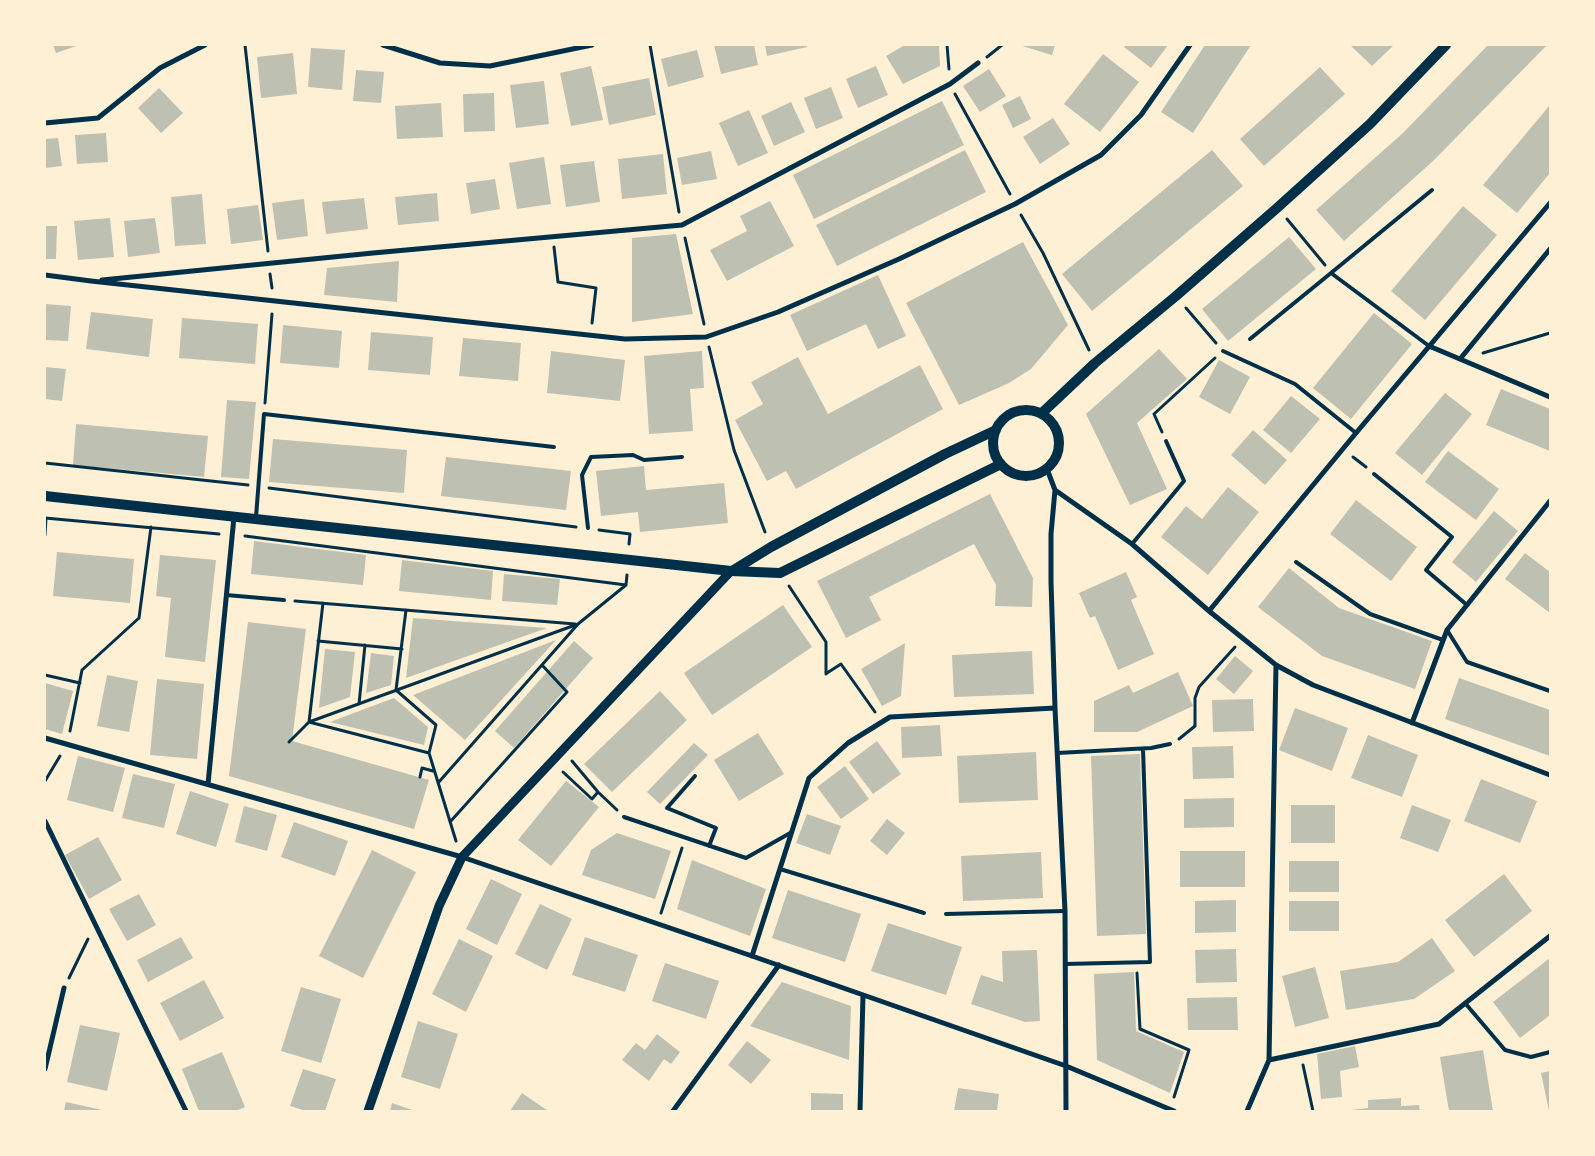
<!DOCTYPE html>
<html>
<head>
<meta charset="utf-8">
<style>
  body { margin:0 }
  #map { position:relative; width:1595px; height:1156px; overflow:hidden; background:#fdf0d5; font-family:Overpass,sans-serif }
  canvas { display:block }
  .frame { position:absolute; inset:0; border:46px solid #fdf0d5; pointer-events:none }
</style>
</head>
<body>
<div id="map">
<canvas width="1595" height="1156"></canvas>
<div class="frame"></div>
</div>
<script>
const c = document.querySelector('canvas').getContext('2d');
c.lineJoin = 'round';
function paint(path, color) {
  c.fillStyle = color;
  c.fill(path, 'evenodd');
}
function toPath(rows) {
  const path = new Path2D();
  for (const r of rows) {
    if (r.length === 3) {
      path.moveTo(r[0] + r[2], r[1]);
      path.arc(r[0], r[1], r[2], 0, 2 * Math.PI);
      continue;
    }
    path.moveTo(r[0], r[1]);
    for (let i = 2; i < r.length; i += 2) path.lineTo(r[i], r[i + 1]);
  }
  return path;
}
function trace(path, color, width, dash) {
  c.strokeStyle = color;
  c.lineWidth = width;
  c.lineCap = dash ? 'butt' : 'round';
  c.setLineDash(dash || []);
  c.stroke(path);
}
paint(toPath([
  [53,45,79,45,56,53],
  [714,45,754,45,758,65,721,74],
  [765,45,806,45,807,47,767,56],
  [905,45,939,45,940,66,903,84,886,56],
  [1019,45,1055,45,1052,55],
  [1125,45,1168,45,1151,68,1124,47],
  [1205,45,1251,45,1193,133,1161,112],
  [1350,45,1394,45,1372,66],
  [1488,45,1547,45,1433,161,1344,241,1316,210,1403,133],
  [311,48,345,50,342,90,308,87],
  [697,50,704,77,668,87,661,59],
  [293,53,297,94,261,98,257,57],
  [1103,54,1139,82,1100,132,1064,104],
  [591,66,603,120,571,126,560,73],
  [876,66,888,95,858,108,846,79],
  [1320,67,1345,94,1264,166,1240,139],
  [989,69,1006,96,980,112,963,86],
  [356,70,384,72,381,103,353,101],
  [649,78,656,115,609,125,602,87],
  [544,81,549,124,516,128,510,85],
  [831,87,843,118,816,129,804,98],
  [159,88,183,113,161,133,138,108],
  [494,93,495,131,464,132,463,94],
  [1020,96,1031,119,1013,128,1002,105],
  [942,101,964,145,814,219,793,175],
  [791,102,805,132,774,146,761,116],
  [441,103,443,137,397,139,395,106],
  [1550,105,1550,173,1517,213,1483,185],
  [749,110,768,153,738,166,719,123],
  [1053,118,1070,144,1040,164,1023,137],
  [106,133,108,162,77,164,75,135],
  [58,138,62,166,45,168,45,139],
  [965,150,986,192,837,266,816,225],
  [1212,150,1243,186,1092,311,1062,274],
  [711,151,717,179,682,185,677,158],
  [663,154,667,194,622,199,618,159],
  [544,157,551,204,517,209,509,163],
  [594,161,600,202,566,207,560,165],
  [495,179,500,209,471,214,466,183],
  [437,193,439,221,398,225,395,197],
  [202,194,206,244,175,246,171,197],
  [364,198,368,229,326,234,322,202],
  [304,199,308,236,277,240,272,203],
  [770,201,794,246,727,281,710,250,747,231,740,216],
  [258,205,263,240,231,244,227,209],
  [1463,206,1497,235,1425,320,1391,291],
  [110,218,114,257,78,260,74,221],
  [155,218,160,253,128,257,124,221],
  [45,226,57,226,56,259,45,259],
  [676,234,693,314,632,322,632,238],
  [1289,237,1316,269,1228,341,1202,309],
  [1023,242,1068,325,1031,369,1009,383,959,405,906,303],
  [399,261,397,302,324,295,327,268],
  [878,275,906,336,878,349,866,324,807,351,790,315],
  [45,304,71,306,68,341,45,340],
  [91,312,153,319,149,357,86,349],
  [1374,313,1412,344,1351,419,1313,388],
  [182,318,258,324,255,364,179,358],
  [283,325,342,331,339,368,280,363],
  [371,332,433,337,430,375,368,370],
  [463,338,521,343,518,381,459,376],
  [1159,349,1187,379,1137,423,1167,489,1130,505,1086,414],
  [551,351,625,360,620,401,547,393],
  [702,351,704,388,690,389,693,431,649,434,644,356],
  [798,357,828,414,920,365,943,409,796,489,786,471,767,481,735,420,763,404,751,382],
  [1219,360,1250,377,1230,414,1199,397],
  [45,367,66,369,62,401,45,399],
  [1501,389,1550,409,1550,451,1486,425],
  [1445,393,1472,414,1422,475,1395,453],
  [1291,396,1320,419,1291,453,1263,430],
  [227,400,256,402,249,479,221,477],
  [76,424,208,436,204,477,73,465],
  [1253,430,1287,460,1265,485,1231,455],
  [273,439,407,450,404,493,269,482],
  [1448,451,1499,489,1476,520,1425,482],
  [446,457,571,471,566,510,441,496],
  [644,466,646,490,724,483,728,523,640,532,638,512,601,516,596,471],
  [1228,487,1259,512,1208,575,1161,537,1186,506,1202,519],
  [990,494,1033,578,1032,607,995,606,996,585,974,544,869,597,881,620,846,638,817,581],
  [1356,500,1417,547,1391,581,1330,534],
  [1494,511,1518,531,1476,582,1452,562],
  [254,541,366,555,363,585,251,574],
  [57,552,134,559,130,603,53,596],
  [1525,553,1550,572,1550,613,1505,579],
  [160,555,216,560,205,662,165,657,171,598,156,596],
  [402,560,493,571,491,600,399,591],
  [1289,568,1339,608,1432,641,1415,689,1322,656,1258,607],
  [1126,572,1137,597,1131,600,1154,654,1118,670,1095,616,1090,618,1079,593],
  [504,574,560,579,557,605,502,601],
  [783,605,812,647,712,715,684,673],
  [413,618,547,628,406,678],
  [248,622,306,629,292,741,429,780,414,829,229,776],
  [556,640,465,740,413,695],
  [574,641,593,658,514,748,495,731],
  [905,643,901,696,882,706,861,669],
  [325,649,355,652,350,697,319,708],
  [1032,651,1034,694,954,697,952,655],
  [371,653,394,656,391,685,366,693],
  [1235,656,1253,671,1234,694,1216,679],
  [1178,672,1193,706,1137,732,1094,732,1094,701,1129,685,1133,693],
  [107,675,138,681,129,732,97,726],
  [1459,678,1550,710,1550,756,1445,719],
  [157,679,204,684,197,759,150,755],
  [45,683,73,691,62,734,45,729],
  [660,691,687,720,612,792,584,764],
  [394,698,428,727,424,745,330,722],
  [1253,699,1254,731,1213,732,1212,700],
  [1295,708,1348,728,1332,771,1279,750],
  [940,725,942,756,902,758,901,727],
  [758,733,784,774,739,801,714,760],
  [1368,735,1418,755,1402,797,1351,778],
  [877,741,901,774,873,794,849,762],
  [694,743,708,755,660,804,647,792],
  [1233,746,1234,778,1193,779,1192,747],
  [1036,752,1038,800,959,803,957,756],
  [1140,754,1146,934,1097,936,1091,756],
  [78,756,125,768,113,812,67,800],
  [845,766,869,799,841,819,817,787],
  [133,774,175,784,164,828,122,818],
  [1481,779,1537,801,1520,843,1464,821],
  [566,781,599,807,551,866,518,840],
  [190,791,229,804,216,847,176,834],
  [1234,798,1234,827,1184,828,1184,799],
  [1291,805,1335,805,1335,843,1291,843],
  [1412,805,1451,820,1438,852,1400,838],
  [244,806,277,815,267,851,235,842],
  [807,814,841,826,830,855,796,843],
  [887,819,905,833,887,855,870,841],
  [294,822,348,841,335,876,281,857],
  [617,833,671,851,655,899,582,875,591,850],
  [98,837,122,880,89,899,65,855],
  [372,850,416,872,363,978,319,956],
  [1180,851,1245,851,1245,887,1180,887],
  [1041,852,1043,898,963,901,961,856],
  [692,860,766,889,750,936,677,909],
  [1289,861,1339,861,1339,892,1289,892],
  [1504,874,1532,911,1474,957,1445,920],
  [491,879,522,894,497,945,466,929],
  [788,890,861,914,845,962,772,938],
  [139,894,156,925,127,941,109,909],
  [1236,900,1236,932,1195,933,1195,901],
  [1289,901,1339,901,1339,931,1289,931],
  [540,904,572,919,547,970,515,954],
  [888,923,962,947,946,995,871,971],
  [181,937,193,958,148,982,137,960],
  [585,937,638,955,625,992,572,975],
  [1432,938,1455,971,1414,999,1346,1010,1340,971,1398,962],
  [459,939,493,956,466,1012,432,994],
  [1236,949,1237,982,1196,983,1195,950],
  [1037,950,1040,1021,1025,1022,971,1004,981,975,1003,982,1002,951],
  [1550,958,1550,1015,1520,1038,1493,1002],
  [665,963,719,981,706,1019,652,1001],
  [1315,967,1329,1018,1295,1027,1282,976],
  [1134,972,1136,1031,1184,1052,1170,1093,1097,1060,1094,974],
  [204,980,224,1018,180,1041,160,1003],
  [782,982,851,1006,849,1060,750,1026],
  [301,987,341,999,321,1063,281,1051],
  [1237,997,1238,1030,1188,1030,1187,998],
  [418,1021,458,1034,440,1089,401,1077],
  [80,1025,120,1033,107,1091,67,1082],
  [657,1034,680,1052,671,1064,664,1059,649,1081,622,1060,636,1043,645,1050],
  [747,1041,771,1060,751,1084,728,1065],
  [1355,1046,1359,1067,1340,1071,1342,1097,1321,1099,1317,1054],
  [1483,1050,1493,1111,1449,1111,1440,1057],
  [222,1052,245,1107,236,1111,199,1111,182,1069],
  [303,1069,336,1079,325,1111,306,1111,290,1106],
  [1550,1071,1550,1111,1549,1111,1541,1073],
  [958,1088,999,1094,997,1111,954,1111],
  [522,1093,548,1111,510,1111],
  [811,1093,843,1094,843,1111,811,1111],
  [1401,1098,1401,1106,1419,1105,1420,1111,1351,1111,1351,1110,1368,1108,1368,1100],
  [66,1102,102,1110,102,1111,64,1111],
  [392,1103,415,1111,390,1111]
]), '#bec0b2');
trace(toPath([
  [245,45,268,251],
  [650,45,679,212],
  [947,45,949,69],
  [987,57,1002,45],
  [955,94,1010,194],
  [1021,215,1043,253,1089,350],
  [1287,219,1325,265],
  [685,238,704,324],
  [554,247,558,282,596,288,592,323],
  [270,274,272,288],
  [1186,308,1216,343],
  [709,347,734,450,765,532],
  [1483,353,1550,333],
  [265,403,272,314],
  [1162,432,1154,414,1215,358],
  [1353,457,1366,467],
  [45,463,248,485],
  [269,488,576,527],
  [45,518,219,534],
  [599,530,630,534,629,544],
  [45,535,46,518],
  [245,536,626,585,627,575],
  [789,586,826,642,826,674],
  [295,601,575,624],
  [406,610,396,690,436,725,429,753,456,841],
  [318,641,402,649],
  [827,673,841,664,875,712],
  [45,675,80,683],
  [359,704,365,645],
  [309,722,429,753],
  [309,722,323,603],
  [70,731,82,670,139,618,151,527],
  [1179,739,1195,726,1195,698,1199,687,1235,647],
  [289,742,309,722,578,624],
  [572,761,598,792,617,810],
  [563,772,592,799,598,792],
  [420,777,422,768,433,771],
  [45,781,60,756],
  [438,783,578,624,626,585],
  [450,822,567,692,542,665],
  [661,913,682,848],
  [1137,973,1140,1029,1189,1050,1174,1097],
  [69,978,88,939],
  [1303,1065,1313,1111]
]), '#003049', 3);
trace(toPath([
  [1331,273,1432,190],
  [1250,339,1331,273,1429,346],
  [1223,351,1295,384,1356,433],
  [1374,474,1452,537,1426,570,1467,605],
  [256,517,264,414,554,447],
  [588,528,582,475,591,457,633,455,644,460,682,457],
  [1132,544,1184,481,1166,441],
  [1296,562,1370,614,1443,640],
  [226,595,284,600],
  [1447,630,1467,662,1550,691],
  [1057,753,1151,748,1170,744],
  [695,776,667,808,716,828,709,846],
  [624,817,746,858,792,832],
  [780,869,924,913],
  [946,914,1065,911],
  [1065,964,1150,962,1143,749],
  [1465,1003,1505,1050,1531,1057,1550,1052]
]), '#003049', 4);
trace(toPath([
  [383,45,440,63,490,66,592,45],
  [45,123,98,118,160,68,205,45],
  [45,275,91,281,625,339,706,337,778,312,899,259,1015,204,1101,155,1141,115,1190,45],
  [102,280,373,253,682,225,950,84,978,63],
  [1429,346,1550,397],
  [1460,359,1550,249],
  [1047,469,1055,490,1132,544,1209,611,1276,665,1313,685,1550,775],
  [1055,490,1051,534,1051,582,1055,708,1065,911,1066,1111],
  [1209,611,1356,433,1550,203],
  [1412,723,1447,630,1550,501],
  [45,738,462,857,752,956,1066,1066,1174,1111],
  [208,784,234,517],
  [45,821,186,1111],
  [752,956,809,778,848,743,890,717,1055,708],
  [1269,1060,1276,665],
  [45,1069,64,988],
  [673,1111,779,965],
  [860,1111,863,995],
  [1247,1111,1269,1060,1439,1024,1550,936]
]), '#003049', 5);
trace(toPath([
  [368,1111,439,906,462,857,731,571]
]), '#003049', 9);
trace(toPath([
  [1026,443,33],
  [1042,413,1095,363,1176,296,1277,208,1370,124,1446,45],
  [45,496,731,571,780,573,1001,464],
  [732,571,771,547,945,454,996,430]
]), '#003049', 10);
</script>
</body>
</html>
